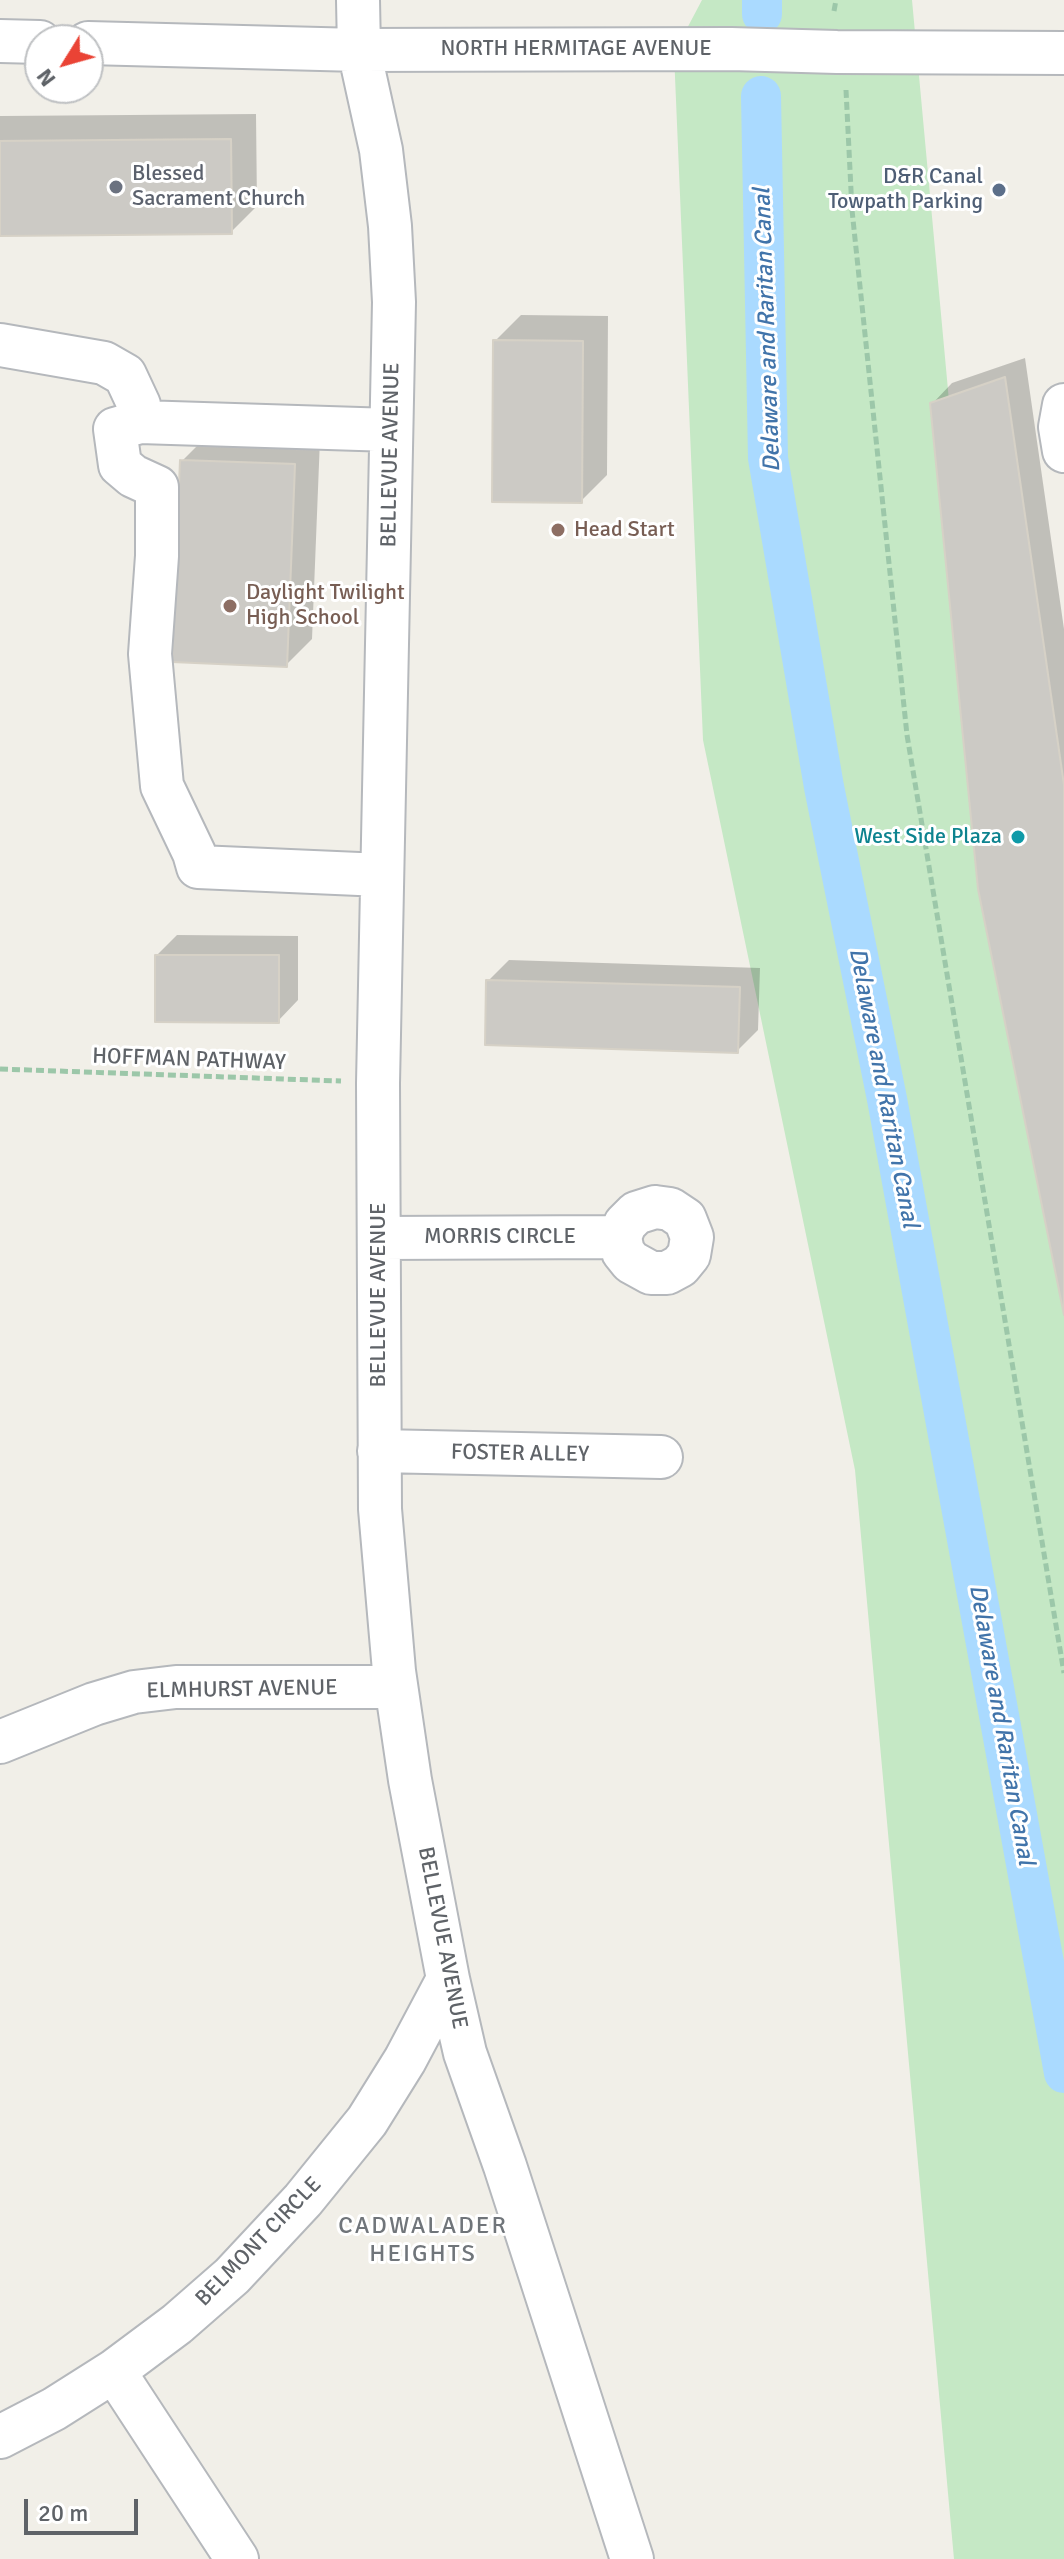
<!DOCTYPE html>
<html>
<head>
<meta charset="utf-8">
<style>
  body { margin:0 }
  #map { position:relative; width:1064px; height:2559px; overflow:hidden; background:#f1efe8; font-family:Signika,sans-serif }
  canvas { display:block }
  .north { position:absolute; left:24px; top:24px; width:80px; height:80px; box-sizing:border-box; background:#fff; border:2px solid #bfc1c3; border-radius:50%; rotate:233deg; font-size:22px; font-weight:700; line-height:32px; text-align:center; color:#5f6368 }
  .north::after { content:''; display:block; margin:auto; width:28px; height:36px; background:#ea4335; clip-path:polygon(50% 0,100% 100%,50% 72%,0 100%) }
  .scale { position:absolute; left:24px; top:2499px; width:114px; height:36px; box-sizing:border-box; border:4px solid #5f6368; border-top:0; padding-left:10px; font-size:24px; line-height:28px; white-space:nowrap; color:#5f6368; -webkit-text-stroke:6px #fff; paint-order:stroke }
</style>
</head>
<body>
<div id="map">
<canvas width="1064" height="2559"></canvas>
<div class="north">N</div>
<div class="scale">20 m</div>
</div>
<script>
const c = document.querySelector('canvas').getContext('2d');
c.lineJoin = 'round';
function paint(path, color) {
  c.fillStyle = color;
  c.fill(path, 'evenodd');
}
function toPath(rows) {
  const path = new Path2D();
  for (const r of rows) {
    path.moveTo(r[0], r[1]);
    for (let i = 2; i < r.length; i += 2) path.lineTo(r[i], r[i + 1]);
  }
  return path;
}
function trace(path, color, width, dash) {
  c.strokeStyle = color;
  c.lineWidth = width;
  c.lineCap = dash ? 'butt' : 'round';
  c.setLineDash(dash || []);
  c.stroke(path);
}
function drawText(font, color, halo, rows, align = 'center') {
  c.font = font + ' Signika,sans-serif';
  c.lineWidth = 6;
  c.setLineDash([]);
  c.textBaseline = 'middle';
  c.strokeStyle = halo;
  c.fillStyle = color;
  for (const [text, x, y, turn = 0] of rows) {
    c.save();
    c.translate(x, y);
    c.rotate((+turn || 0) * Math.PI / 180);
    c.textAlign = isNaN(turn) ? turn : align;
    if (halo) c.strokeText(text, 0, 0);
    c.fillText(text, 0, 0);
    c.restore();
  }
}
paint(toPath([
  [702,0,912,0,989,834,1064,1249,1064,2559,954,2559,855,1470,703,740,674,53]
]), '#c5e8c5');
paint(toPath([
  [256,114,257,206,231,232,0,234,0,116],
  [521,315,608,316,607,475,581,501,495,341],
  [1025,358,1064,629,1064,1305,932,404,952,383],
  [208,435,320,439,312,639,286,665,182,461],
  [177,935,298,936,298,1000,278,1021,157,955],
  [509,960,760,968,758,1030,737,1051,488,981]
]), '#0003');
trace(toPath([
  [762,0,762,14],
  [761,96,768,458,824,787,887,1099,1064,2073]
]), '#aadaff', 40);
const building = toPath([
  [231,139,232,234,0,236,0,141,231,139],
  [493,340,583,341,582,503,492,502,493,340],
  [1005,377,1064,785,1064,1315,978,889,930,403,1005,377],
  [180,460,295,464,287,667,172,662,180,460],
  [155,955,279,955,279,1023,155,1022,155,955],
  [486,980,740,987,738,1053,485,1045,486,980]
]);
paint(building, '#cccac5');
trace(building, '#d6d1c6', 2);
const minor = toPath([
  [358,0,359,50,381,150,390,226,394,302,378,1083,380,1509,394,1671,410,1780,448,1979,465,2053,505,2166,632,2559],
  [0,41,40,42],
  [88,43,359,50,731,49,837,52,1064,53],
  [0,345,104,363,125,375,139,405,140,422,115,429,120,465,133,476,157,487,157,556,150,654,162,786,194,853,198,867,382,875],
  [1064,405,1060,427,1064,451],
  [140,422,391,430],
  [655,1207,670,1209,685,1219,692,1237,689,1255,680,1266,667,1273,651,1273,631,1262,623,1252,620,1237,625,1224,636,1213,655,1207],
  [380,1238,620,1237],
  [379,1451,661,1457],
  [0,1742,94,1704,134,1692,176,1687,396,1687],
  [114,2371,237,2559],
  [0,2437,54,2409,114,2371,177,2324,232,2276,303,2200,367,2121,405,2060,448,1979]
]);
trace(minor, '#b5b8bc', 46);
trace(toPath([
  [834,11,836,0],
  [846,90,852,210,907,735,1064,1673],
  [0,1069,341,1081]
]), '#9cc7a9', 5, [8, 4]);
trace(minor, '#fff', 42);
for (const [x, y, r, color] of [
  [116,187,8,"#6b7280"],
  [999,190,8,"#5c6f8a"],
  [558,530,8,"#8d6e63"],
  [230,606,8,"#8d6e63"],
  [1018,837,8,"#0f9aa8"]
]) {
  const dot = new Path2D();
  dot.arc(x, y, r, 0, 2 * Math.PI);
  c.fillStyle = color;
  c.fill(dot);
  trace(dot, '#fff', 3);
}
drawText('22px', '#5f6368', '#fff', [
  ["NORTH HERMITAGE AVENUE",576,49],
  ["BELLEVUE AVENUE",391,455,-89],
  ["HOFFMAN PATHWAY",189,1060,2],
  ["MORRIS CIRCLE",500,1237],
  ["BELLEVUE AVENUE",379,1295,-90],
  ["FOSTER ALLEY",520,1454,1],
  ["ELMHURST AVENUE",242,1690,-1],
  ["BELLEVUE AVENUE",442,1938,79],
  ["BELMONT CIRCLE",259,2242,-46]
]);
drawText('22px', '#5b616d', '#fff', [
  ["Blessed",132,174],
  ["Sacrament Church",132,199]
], 'left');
drawText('22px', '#4e5e75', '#fff', [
  ["D&R Canal",983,177],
  ["Towpath Parking",983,202]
], 'right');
drawText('22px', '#785e54', '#fff', [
  ["Head Start",574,530],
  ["Daylight Twilight",246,593],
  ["High School",246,618]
], 'left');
drawText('22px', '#0d838f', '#fff', [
  ["West Side Plaza",1002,837]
], 'right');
drawText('italic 24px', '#4174aa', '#fff', [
  ["Delaware and Raritan Canal",768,330,-92],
  ["Delaware and Raritan Canal",883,1088,79],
  ["Delaware and Raritan Canal",1001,1725,80]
]);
c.letterSpacing = '2px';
drawText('24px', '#70757a', '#fff', [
  ["CADWALADER",423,2227],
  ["HEIGHTS",423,2255]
]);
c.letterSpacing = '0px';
</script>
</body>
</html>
